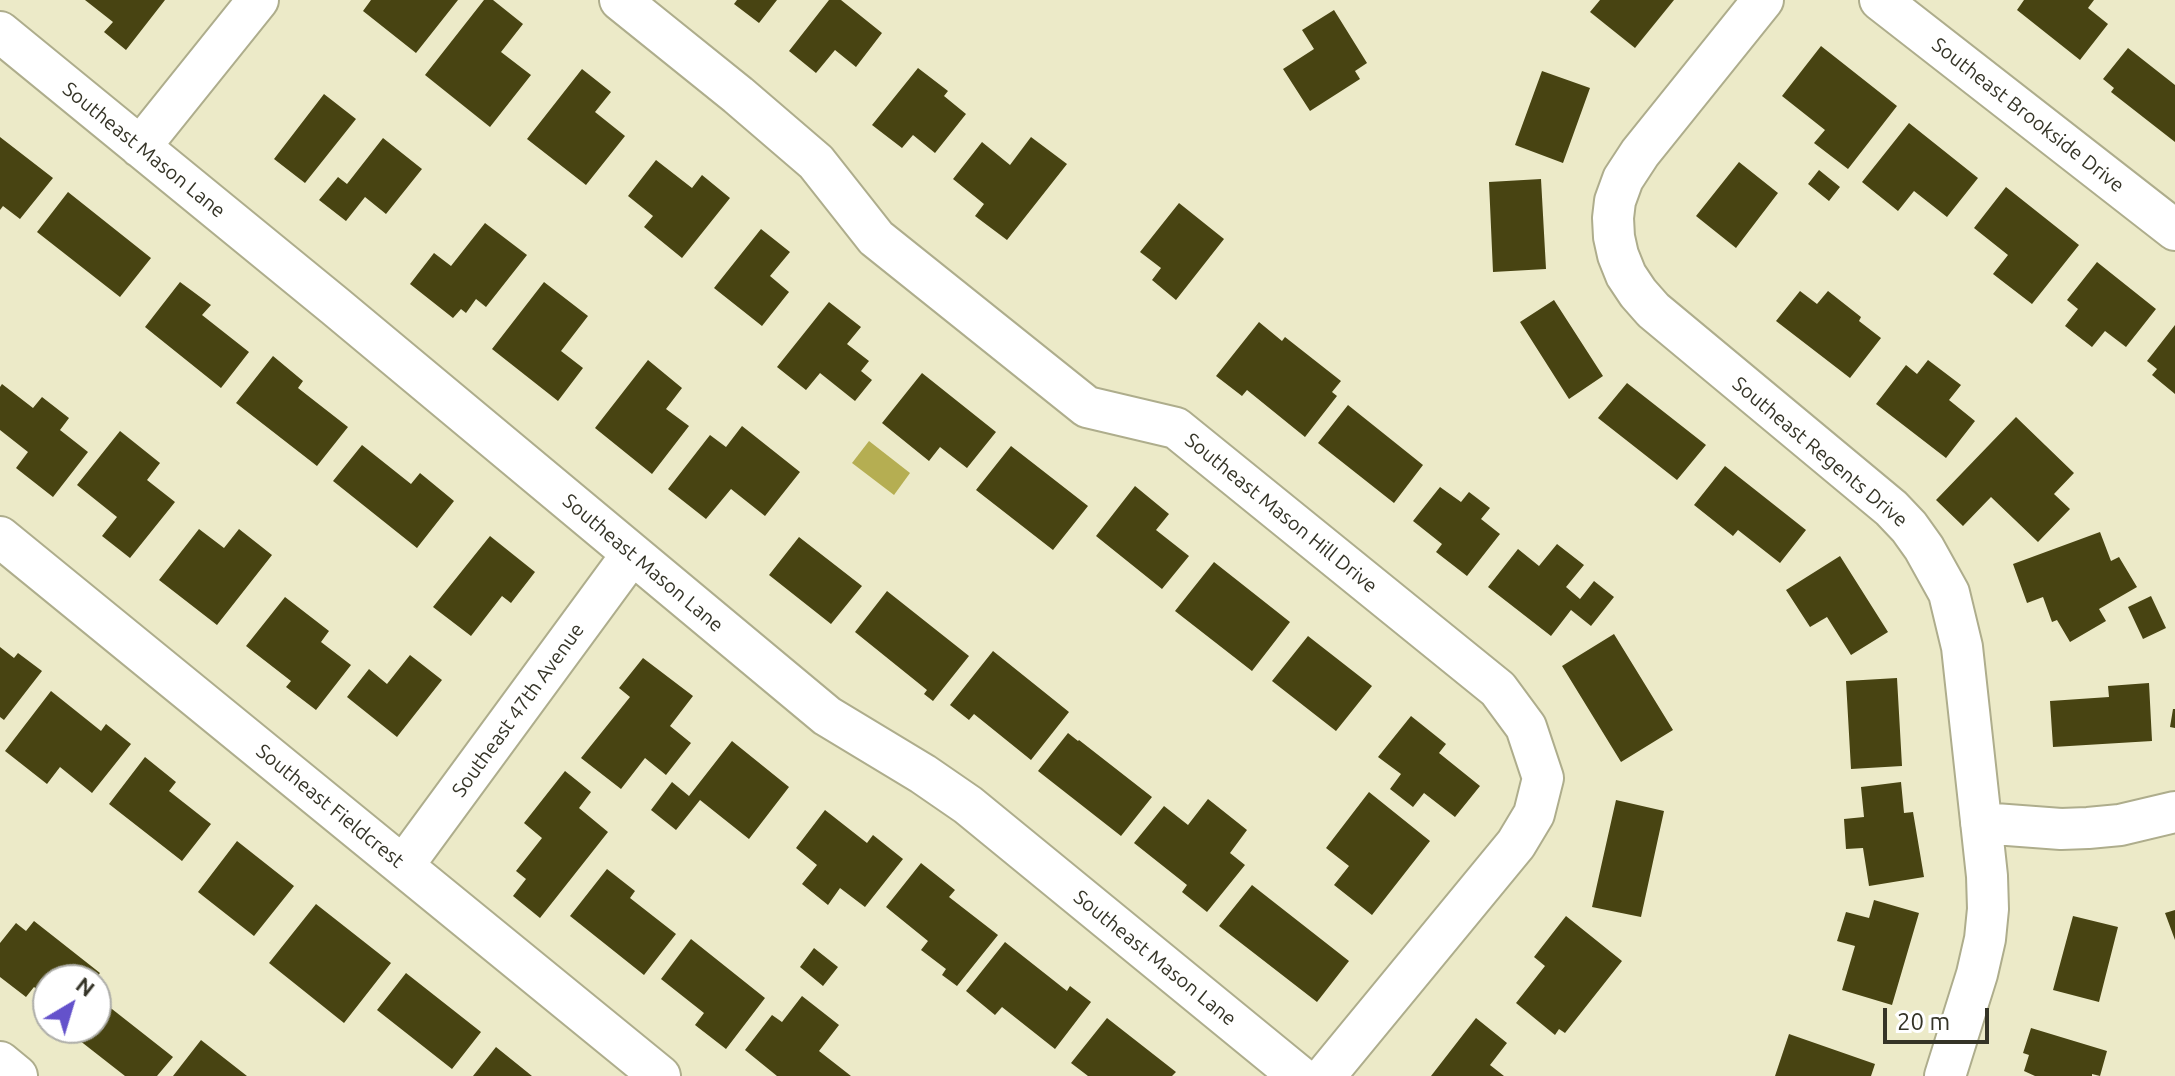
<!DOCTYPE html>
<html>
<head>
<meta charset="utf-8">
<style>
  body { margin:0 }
  #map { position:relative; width:2175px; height:1076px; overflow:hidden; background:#eceac8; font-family:Ubuntu,sans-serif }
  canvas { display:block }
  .north { position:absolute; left:32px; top:964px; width:80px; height:80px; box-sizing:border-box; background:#fff; border:2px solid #aeaea9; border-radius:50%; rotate:38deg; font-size:22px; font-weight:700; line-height:32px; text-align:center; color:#353427 }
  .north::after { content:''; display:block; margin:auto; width:28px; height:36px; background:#6452cb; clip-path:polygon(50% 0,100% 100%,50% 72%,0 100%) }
  .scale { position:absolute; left:1883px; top:1008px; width:106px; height:36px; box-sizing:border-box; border:4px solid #353427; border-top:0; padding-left:10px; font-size:24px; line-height:28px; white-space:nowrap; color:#353427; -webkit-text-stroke:6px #fff; paint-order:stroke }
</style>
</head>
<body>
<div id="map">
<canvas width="2175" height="1076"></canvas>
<div class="north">N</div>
<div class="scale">20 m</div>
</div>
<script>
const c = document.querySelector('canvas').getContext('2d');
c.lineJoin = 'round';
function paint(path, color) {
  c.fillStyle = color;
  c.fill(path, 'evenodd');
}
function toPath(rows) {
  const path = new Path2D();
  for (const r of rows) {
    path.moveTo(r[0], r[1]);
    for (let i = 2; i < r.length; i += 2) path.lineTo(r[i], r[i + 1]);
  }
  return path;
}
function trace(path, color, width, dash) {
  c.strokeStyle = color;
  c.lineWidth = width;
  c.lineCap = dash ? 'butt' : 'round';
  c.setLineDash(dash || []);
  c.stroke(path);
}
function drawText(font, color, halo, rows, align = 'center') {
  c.font = font + ' Ubuntu,sans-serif';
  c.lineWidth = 8;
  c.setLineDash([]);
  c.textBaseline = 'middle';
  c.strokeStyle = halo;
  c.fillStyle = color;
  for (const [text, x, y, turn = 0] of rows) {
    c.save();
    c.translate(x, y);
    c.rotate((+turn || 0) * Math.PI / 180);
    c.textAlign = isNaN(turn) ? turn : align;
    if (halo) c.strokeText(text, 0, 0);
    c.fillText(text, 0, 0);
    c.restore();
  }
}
paint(toPath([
  [869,441,910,473,894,495,852,463]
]), '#b5ae52');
paint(toPath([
  [85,0,165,0,126,50,104,32,113,22],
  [371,0,458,0,416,53,363,11],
  [484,0,493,0,523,24,501,52,531,75,490,127,425,75],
  [737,0,777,0,759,23,734,4],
  [829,0,841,0,882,33,856,67,835,50,816,73,789,51],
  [1600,0,1674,0,1635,48,1590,12],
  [2024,0,2094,0,2088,8,2108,24,2080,60,2017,10],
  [1334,10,1367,63,1355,71,1360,79,1310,111,1283,69,1314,49,1302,30],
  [1821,46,1897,106,1848,169,1814,143,1825,130,1782,96],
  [2128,48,2175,85,2175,142,2111,92,2114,88,2103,79],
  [918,68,948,91,944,96,966,114,935,153,913,135,902,148,872,125],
  [582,69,611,92,595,112,625,136,586,185,527,139],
  [1542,71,1590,88,1563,163,1515,145],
  [324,94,356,119,305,183,274,159],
  [1909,123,1978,178,1947,217,1914,191,1898,211,1862,182],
  [0,137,53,178,20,219,3,206,0,210],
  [1031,137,1067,164,1007,240,975,216,984,204,953,179,982,142,1010,165],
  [383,138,422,169,386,214,365,197,346,221,319,200,338,177,347,184],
  [656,160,692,188,702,175,730,198,682,258,644,227,653,216,628,196],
  [1739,162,1778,193,1736,248,1696,216],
  [1819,170,1840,187,1829,201,1808,184],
  [1541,179,1546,269,1493,272,1489,182],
  [2006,187,2079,245,2032,304,1993,274,2008,255,1974,228],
  [68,192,151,258,120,297,37,232],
  [1179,203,1224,239,1176,300,1152,280,1161,268,1140,252],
  [485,223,527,255,486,307,476,299,466,313,461,309,453,318,410,284,434,253,451,266],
  [761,229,790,252,770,276,789,292,762,326,714,288],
  [2097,262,2156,309,2126,347,2105,331,2092,347,2065,326,2078,309,2067,300],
  [180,282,211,305,202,315,249,352,221,388,145,327],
  [544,282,588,316,561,351,583,368,558,401,492,349],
  [1800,291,1817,304,1828,291,1861,317,1859,321,1881,338,1850,378,1776,321],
  [1554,300,1603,376,1569,399,1520,322],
  [829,302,861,327,847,344,869,361,861,371,872,380,855,401,820,373,806,390,777,367],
  [1259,322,1282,341,1285,337,1341,381,1332,392,1337,396,1305,437,1247,390,1242,396,1216,376],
  [2175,325,2175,394,2152,375,2157,369,2147,361],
  [273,356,303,381,298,388,348,427,317,466,236,403],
  [648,360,682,388,666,409,689,426,652,474,595,428],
  [1928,360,1961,385,1949,400,1975,421,1946,458,1876,404,1906,365,1917,374],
  [922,373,996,432,967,468,940,447,929,461,882,423],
  [1627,383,1706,445,1677,480,1598,418],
  [2,384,33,408,42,397,69,418,60,430,88,452,53,497,16,468,28,452,0,430,0,387],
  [1348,405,1423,465,1394,503,1318,443],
  [2016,417,2074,473,2054,494,2070,509,2038,542,1991,497,1963,526,1936,500],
  [742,426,800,472,765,516,731,489,706,519,668,489,710,435,726,447],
  [120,431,160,463,147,480,175,502,130,558,102,536,117,517,77,485],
  [362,445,411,484,420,473,454,501,417,548,333,481],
  [1011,446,1088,506,1053,550,976,490],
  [1725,466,1806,530,1780,563,1738,530,1733,536,1694,505],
  [1135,486,1169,514,1156,530,1189,556,1162,589,1096,536],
  [1440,487,1461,502,1469,492,1490,508,1481,519,1500,534,1467,576,1436,552,1442,544,1413,521],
  [199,529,224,548,239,529,272,555,217,625,159,580],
  [2100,532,2111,561,2119,557,2137,587,2099,609,2106,621,2070,642,2057,620,2052,622,2043,597,2027,603,2013,564],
  [490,536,535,572,511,603,502,596,471,636,433,607],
  [799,537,862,586,831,624,769,575],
  [1557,544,1584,565,1566,587,1580,599,1594,581,1614,597,1591,626,1571,610,1551,636,1488,587,1518,549,1539,566],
  [1840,556,1888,632,1851,655,1827,617,1810,627,1786,590],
  [1214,562,1290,622,1252,671,1175,611],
  [887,591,969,656,933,701,924,694,927,690,855,632],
  [2151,596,2166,628,2143,639,2128,607],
  [285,597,329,631,321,642,351,665,316,710,286,687,291,681,246,646],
  [1614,634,1673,730,1621,762,1562,666],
  [1308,636,1372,686,1336,731,1272,681],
  [0,647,14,658,18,653,42,671,4,720,0,717],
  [993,651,1069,712,1031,760,974,714,969,720,950,705],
  [410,655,442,680,397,737,347,697,369,669,387,684],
  [643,658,693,696,670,726,691,743,666,775,645,758,621,789,581,758,630,697,619,688],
  [1897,678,1902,766,1851,769,1846,681],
  [2149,683,2152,741,2053,747,2050,701,2109,697,2108,686],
  [51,691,101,731,106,724,131,744,92,793,60,767,47,784,5,751],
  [2173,709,2175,709,2175,728,2170,727],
  [1411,716,1446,744,1439,753,1480,786,1455,817,1424,793,1413,807,1390,789,1401,774,1378,757],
  [1068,733,1078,741,1079,740,1152,797,1121,836,1038,771],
  [732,741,789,787,749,839,700,800,676,830,651,810,672,782,689,796],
  [145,757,176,782,169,791,211,824,182,861,109,804],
  [565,771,591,792,579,808,608,832,540,918,513,896,526,879,516,871,542,838,524,823],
  [1901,782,1904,813,1913,812,1924,877,1869,886,1863,848,1846,849,1844,819,1864,817,1861,787],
  [1369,792,1430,841,1372,915,1334,885,1349,866,1326,848],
  [1208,799,1247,830,1230,853,1245,865,1207,912,1182,892,1187,885,1134,843,1164,806,1188,825],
  [1616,800,1664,811,1641,917,1592,907],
  [825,810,867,843,873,835,903,859,865,907,840,888,828,905,802,884,817,865,796,848],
  [237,841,294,886,254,936,198,892],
  [921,863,955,890,949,897,998,935,957,986,942,975,946,969,921,950,928,941,886,907],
  [607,869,635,891,630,898,676,934,644,975,570,916],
  [1252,885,1349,961,1317,1002,1219,926],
  [1874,900,1919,913,1892,1005,1842,990,1855,946,1837,941,1846,912,1869,918],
  [316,904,391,963,344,1023,269,963],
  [2175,910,2175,940,2165,913],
  [1566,916,1622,961,1565,1033,1559,1029,1555,1035,1516,1003,1545,966,1534,957],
  [2073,916,2118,927,2099,1002,2053,990],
  [34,921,100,973,94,980,48,980,48,998,34,987,26,997,0,977,0,943,16,923,26,931],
  [691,939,765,998,726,1049,695,1025,704,1013,661,979],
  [1005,942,1067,991,1070,986,1091,1002,1055,1049,1002,1007,995,1015,966,991],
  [814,948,838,967,823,986,800,967],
  [406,973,481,1032,452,1069,377,1010],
  [802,996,839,1025,819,1051,851,1076,777,1076,745,1050,772,1015,782,1022],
  [98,998,173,1057,157,1076,125,1076,70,1033,75,1028,96,1028,96,1001],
  [1107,1018,1176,1072,1172,1076,1088,1076,1071,1063],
  [1476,1018,1507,1043,1490,1065,1504,1076,1431,1076],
  [2031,1028,2107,1051,2100,1076,2092,1074,2092,1076,2035,1076,2024,1071,2029,1055,2023,1053],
  [1789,1034,1875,1064,1871,1076,1775,1076],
  [201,1040,247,1076,173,1076],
  [496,1047,532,1076,473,1076]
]), '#484412');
const street = toPath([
  [620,0,738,95,816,162,876,238,1087,407,1176,428,1498,689,1526,727,1543,778,1534,814,1516,844,1325,1076],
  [1763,0,1640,153,1623,179,1615,201,1613,218,1614,237,1618,255,1626,275,1638,293,1653,310,1891,508,1909,527,1924,548,1949,593,1962,647,1987,876,1988,909,1985,939,1977,974,1945,1076],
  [1880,0,2175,230],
  [0,32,335,306,827,716,923,774,968,805,1299,1076],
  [140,147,258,0],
  [0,537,660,1076],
  [1981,823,2061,829,2088,828,2120,825,2175,812],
  [403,866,632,554],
  [0,1062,17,1076]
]);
trace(street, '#aead8c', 44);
trace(street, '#fff', 40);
drawText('20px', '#353427', '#fff', [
  ["Southeast Brookside Drive",2028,115,38],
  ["Southeast Mason Lane",144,150,39],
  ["Southeast Regents Drive",1820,452,40],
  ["Southeast Mason Hill Drive",1281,513,39],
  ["Southeast Mason Lane",643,563,40],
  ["Southeast 47th Avenue",518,710,-54],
  ["Southeast Fieldcrest",330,806,39],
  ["Southeast Mason Lane",1155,958,39]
]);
</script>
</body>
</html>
